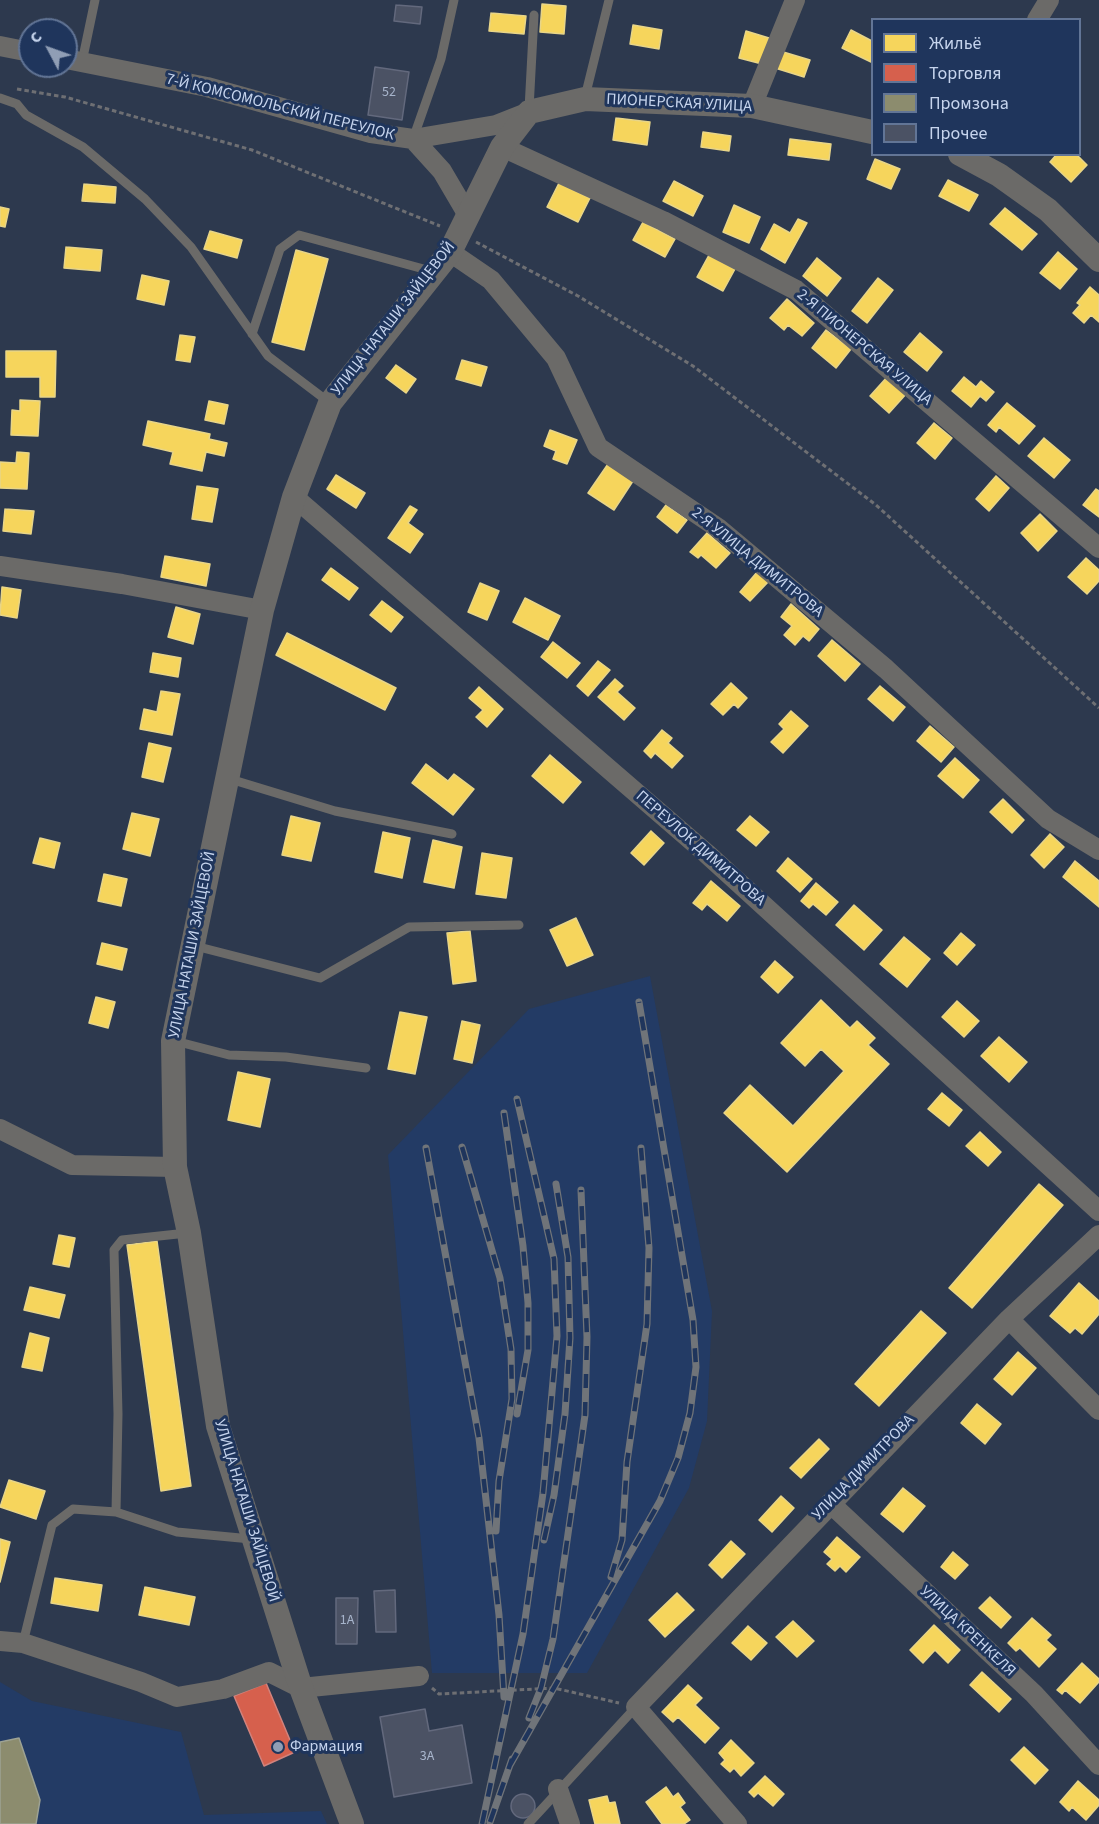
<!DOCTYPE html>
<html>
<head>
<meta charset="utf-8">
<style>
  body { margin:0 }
  #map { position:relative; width:1099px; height:1824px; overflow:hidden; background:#2d394e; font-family:"Source Sans 3",sans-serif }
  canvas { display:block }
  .legend { position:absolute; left:871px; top:18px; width:210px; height:138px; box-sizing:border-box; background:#1f355c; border:2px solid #627596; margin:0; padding:8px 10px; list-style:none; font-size:18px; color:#c6d4ed }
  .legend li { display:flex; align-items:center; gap:12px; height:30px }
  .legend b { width:30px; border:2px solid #627596 }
  .north { position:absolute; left:18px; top:18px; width:60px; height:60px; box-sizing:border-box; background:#1f355c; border:2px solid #627596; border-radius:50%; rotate:311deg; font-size:16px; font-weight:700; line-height:24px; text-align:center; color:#c6d4ed }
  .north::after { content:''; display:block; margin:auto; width:21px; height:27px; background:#909eb5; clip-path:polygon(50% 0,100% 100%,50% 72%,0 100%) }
</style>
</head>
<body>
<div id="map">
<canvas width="1099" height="1824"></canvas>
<ul class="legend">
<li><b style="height:16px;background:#f6d55c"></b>Жильё</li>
<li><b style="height:16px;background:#d6604d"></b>Торговля</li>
<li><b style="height:16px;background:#8c8c6e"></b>Промзона</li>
<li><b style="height:16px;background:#4b5264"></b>Прочее</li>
</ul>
<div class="north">С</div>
</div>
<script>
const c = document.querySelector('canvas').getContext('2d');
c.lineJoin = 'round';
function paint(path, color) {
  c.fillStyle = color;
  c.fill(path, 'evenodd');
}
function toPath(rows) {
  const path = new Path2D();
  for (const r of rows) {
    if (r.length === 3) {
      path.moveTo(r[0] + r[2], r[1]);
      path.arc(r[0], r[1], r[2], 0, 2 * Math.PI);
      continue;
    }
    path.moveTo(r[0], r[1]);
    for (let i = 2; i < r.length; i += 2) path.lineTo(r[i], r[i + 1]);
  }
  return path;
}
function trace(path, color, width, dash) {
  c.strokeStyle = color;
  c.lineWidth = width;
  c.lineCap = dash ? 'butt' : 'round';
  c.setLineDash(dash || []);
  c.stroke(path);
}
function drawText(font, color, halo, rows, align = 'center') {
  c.font = font + ' "Source Sans 3",sans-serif';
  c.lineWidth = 6;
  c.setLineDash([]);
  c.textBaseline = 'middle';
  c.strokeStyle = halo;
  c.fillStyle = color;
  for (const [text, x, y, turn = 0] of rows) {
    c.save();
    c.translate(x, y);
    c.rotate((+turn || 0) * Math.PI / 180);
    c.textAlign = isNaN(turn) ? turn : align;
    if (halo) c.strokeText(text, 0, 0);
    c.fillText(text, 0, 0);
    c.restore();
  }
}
paint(toPath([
  [650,976,712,1311,707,1421,689,1488,587,1673,432,1673,388,1155,529,1009],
  [0,1682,32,1701,181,1732,204,1815,321,1811,327,1824,0,1824]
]), '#233b65');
const homes = toPath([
  [542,4,566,6,564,34,540,32,542,4],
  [491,13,526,16,524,34,489,31,491,13],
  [633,25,662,30,659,49,630,44,633,25],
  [851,30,872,41,871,62,842,48,851,30],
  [746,31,769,38,762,64,739,58,746,31],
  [780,51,810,60,804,77,775,68,780,51],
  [616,118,650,122,647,145,613,140,616,118],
  [703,132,731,136,729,151,701,147,703,132],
  [790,139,831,144,829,160,788,155,790,139],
  [1057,154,1076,154,1087,165,1071,182,1050,162,1057,154],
  [875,159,900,169,891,189,867,179,875,159],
  [948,180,978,195,969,211,939,196,948,180],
  [674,181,703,196,693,216,663,201,674,181],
  [559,183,590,198,578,222,547,207,559,183],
  [84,184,116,187,115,203,82,201,84,184],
  [734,205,760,217,749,243,723,232,734,205],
  [0,207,9,209,5,227,0,226,0,207],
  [1005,208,1037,234,1022,250,990,224,1005,208],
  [798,219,807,223,785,263,761,249,774,224,790,233,798,219],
  [643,222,675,239,665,257,633,240,643,222],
  [210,231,242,240,237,258,204,249,210,231],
  [66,247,102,250,100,271,64,268,66,247],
  [296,250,328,259,304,350,272,342,296,250],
  [1058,252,1077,269,1060,289,1040,273,1058,252],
  [709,255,735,269,723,291,697,277,709,255],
  [817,258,841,278,827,296,803,276,817,258],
  [142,275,169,281,164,305,137,299,142,275],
  [878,278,893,290,867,323,852,311,878,278],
  [1090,287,1099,295,1099,322,1091,315,1084,323,1073,313,1080,305,1077,303,1090,287],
  [787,299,814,323,802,336,788,325,784,330,770,318,787,299],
  [826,330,851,349,836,368,812,348,826,330],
  [920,333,942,352,927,371,904,352,920,333],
  [180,335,195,337,190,362,176,360,180,335],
  [6,351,56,351,55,397,40,397,40,377,6,377,6,351],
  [462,360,487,367,481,386,456,379,462,360],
  [396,365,416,379,406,393,386,378,396,365],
  [888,376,907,393,889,413,870,396,888,376],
  [964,377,976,387,981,381,994,392,986,401,980,396,971,407,952,391,964,377],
  [20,400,40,401,38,436,11,435,12,410,20,411,20,400],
  [209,401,228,405,224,424,205,420,209,401],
  [1007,403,1035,426,1019,444,999,427,996,432,988,425,1007,403],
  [148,421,210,434,209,439,227,443,224,456,206,452,202,471,170,464,173,452,143,445,148,421],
  [934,423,952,438,935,459,917,443,934,423],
  [550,430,577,440,567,464,553,459,556,451,544,446,550,430],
  [1044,438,1070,460,1054,478,1028,456,1044,438],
  [17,452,29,453,27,489,0,488,0,462,16,463,17,452],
  [608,464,633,481,614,510,588,493,608,464],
  [336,475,365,493,356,508,327,489,336,475],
  [996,476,1009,488,989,511,976,499,996,476],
  [197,486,218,489,212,522,192,519,197,486],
  [1096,489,1099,491,1099,517,1083,505,1096,489],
  [666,505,687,520,677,533,657,517,666,505],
  [410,506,417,510,408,523,423,534,410,553,388,538,410,506],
  [5,509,34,511,31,534,3,531,5,509],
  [1040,514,1057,531,1038,551,1021,533,1040,514],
  [707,533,730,553,716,568,701,555,698,558,690,552,707,533],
  [165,556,210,564,206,586,161,577,165,556],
  [1086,558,1099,570,1099,581,1087,594,1068,577,1086,558],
  [331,568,358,588,349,600,322,580,331,568],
  [758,571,769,581,750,601,740,592,758,571],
  [480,583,499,591,487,620,468,612,480,583],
  [2,587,21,590,17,618,0,615,2,587],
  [525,598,560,616,548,640,513,622,525,598],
  [382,601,403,617,391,632,370,615,382,601],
  [791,604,819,629,809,641,803,636,795,645,784,635,792,626,781,617,791,604],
  [176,607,200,614,193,644,168,637,176,607],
  [287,633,396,688,385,710,276,655,287,633],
  [832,640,860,664,845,681,818,656,832,640],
  [553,642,580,663,567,678,541,657,553,642],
  [153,653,181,658,178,677,150,672,153,653],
  [598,661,610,670,588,696,577,686,598,661],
  [615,679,623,686,617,692,635,708,624,720,598,697,615,679],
  [731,683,747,698,738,708,734,704,723,715,711,704,731,683],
  [880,686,905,707,893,721,868,699,880,686],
  [479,687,503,709,487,727,476,717,483,710,469,698,479,687],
  [161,691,180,694,172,735,140,729,144,709,157,712,161,691],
  [791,711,808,726,783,753,771,742,784,729,779,724,791,711],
  [930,726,954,747,941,762,917,741,930,726],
  [662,730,672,738,668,743,683,756,672,768,655,753,651,758,644,751,662,730],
  [149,743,171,748,163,782,142,777,149,743],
  [550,755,581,782,563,803,532,776,550,755],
  [955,758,979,780,963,798,938,776,955,758],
  [426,764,448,781,454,774,474,789,453,815,412,783,426,764],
  [1003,799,1024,820,1012,833,990,812,1003,799],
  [132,813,159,819,150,856,123,849,132,813],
  [291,816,320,823,311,861,282,855,291,816],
  [750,816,769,832,756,846,737,830,750,816],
  [651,831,664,843,644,865,631,853,651,831],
  [383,832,410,838,402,878,375,872,383,832],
  [1050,834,1064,847,1044,868,1031,855,1050,834],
  [40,838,60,843,54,868,33,863,40,838],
  [433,840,462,847,454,888,424,882,433,840],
  [482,853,512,858,506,898,476,894,482,853],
  [788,858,812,879,800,892,777,871,788,858],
  [1075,861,1099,881,1099,907,1063,877,1075,861],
  [104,874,127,879,121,906,98,901,104,874],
  [711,881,740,906,727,921,707,904,702,910,693,903,711,881],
  [816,883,838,902,826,915,813,904,809,908,801,901,816,883],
  [854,905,882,930,864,950,836,925,854,905],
  [576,918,593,955,567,966,550,930,576,918],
  [470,931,476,981,453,984,447,933,470,931],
  [961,933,975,945,957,965,944,953,961,933],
  [904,937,930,959,907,987,880,964,904,937],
  [102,943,127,949,122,970,97,964,102,943],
  [775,961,793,977,778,993,761,977,775,961],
  [96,997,115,1002,108,1028,89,1023,96,997],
  [821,1000,850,1028,857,1021,875,1038,868,1045,889,1064,787,1172,724,1113,750,1085,793,1126,844,1071,821,1049,805,1066,781,1043,821,1000],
  [957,1001,979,1021,964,1037,942,1017,957,1001],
  [400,1012,427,1017,415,1074,388,1069,400,1012],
  [462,1021,480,1025,472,1063,454,1059,462,1021],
  [999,1037,1027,1062,1009,1082,981,1056,999,1037],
  [238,1072,270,1079,260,1127,228,1120,238,1072],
  [942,1093,962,1110,949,1126,928,1109,942,1093],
  [980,1132,1001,1152,988,1166,966,1146,980,1132],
  [1039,1184,1063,1205,972,1308,949,1288,1039,1184],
  [59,1235,75,1238,69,1267,53,1264,59,1235],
  [157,1241,191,1486,161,1491,127,1245,157,1241],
  [1079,1283,1099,1301,1099,1314,1082,1334,1075,1328,1070,1333,1050,1316,1079,1283],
  [30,1287,65,1295,59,1318,24,1310,30,1287],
  [921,1311,946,1333,879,1406,855,1384,921,1311],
  [30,1333,49,1338,42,1371,22,1367,30,1333],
  [1018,1352,1036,1368,1012,1395,994,1379,1018,1352],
  [977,1404,1001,1424,985,1444,961,1423,977,1404],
  [819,1439,829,1449,801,1478,790,1468,819,1439],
  [9,1480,45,1491,36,1519,0,1507,9,1480],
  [903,1488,925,1506,903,1532,881,1514,903,1488],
  [781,1496,794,1508,772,1532,759,1520,781,1496],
  [837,1537,860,1557,846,1572,840,1566,835,1571,827,1564,832,1559,824,1552,837,1537],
  [0,1539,10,1542,0,1582,0,1539],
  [731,1541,745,1554,722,1578,709,1565,731,1541],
  [953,1552,968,1565,955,1579,941,1567,953,1552],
  [55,1578,102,1585,98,1611,51,1603,55,1578],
  [145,1587,195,1597,189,1625,139,1615,145,1587],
  [677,1593,694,1610,665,1637,649,1620,677,1593],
  [990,1597,1011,1617,1001,1628,979,1608,990,1597],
  [1032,1618,1051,1635,1046,1640,1056,1649,1039,1667,1020,1648,1016,1651,1008,1643,1032,1618],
  [793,1621,814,1641,797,1657,776,1637,793,1621],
  [934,1625,960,1650,948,1663,935,1650,923,1663,910,1650,934,1625],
  [748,1626,767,1643,751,1660,732,1643,748,1626],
  [1082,1663,1099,1679,1099,1682,1080,1703,1065,1690,1062,1694,1057,1690,1082,1663],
  [982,1672,1011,1699,999,1712,970,1685,982,1672],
  [688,1685,702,1698,695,1705,719,1728,705,1743,678,1717,673,1722,662,1712,688,1685],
  [731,1740,754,1763,741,1776,734,1768,730,1772,721,1764,725,1760,719,1753,731,1740],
  [1024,1747,1048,1770,1035,1784,1011,1760,1024,1747],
  [765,1776,784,1794,773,1806,758,1793,754,1797,749,1792,765,1776],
  [1078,1781,1099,1800,1099,1805,1086,1820,1072,1807,1069,1811,1060,1802,1078,1781],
  [666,1787,673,1797,678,1793,685,1803,680,1807,690,1820,684,1824,662,1824,646,1802,666,1787],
  [607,1796,609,1803,615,1802,620,1824,595,1824,589,1800,607,1796]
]);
paint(homes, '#f6d55c');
trace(homes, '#e8d588', 1.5);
const shops = toPath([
  [266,1683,295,1752,264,1766,234,1696,266,1683]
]);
paint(shops, '#d6604d');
trace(shops, '#d1837d', 1.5);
const industry = toPath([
  [19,1738,40,1800,36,1824,0,1824,0,1742,19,1738]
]);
paint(industry, '#8c8c6e');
trace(industry, '#9da294', 1.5);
const building = toPath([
  [396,5,422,7,420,24,394,21,396,5],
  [375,67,409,72,402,120,368,115,375,67],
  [395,1590,396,1632,376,1632,374,1591,395,1590],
  [336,1598,358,1598,357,1644,336,1644,336,1598],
  [425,1709,429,1731,462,1725,472,1783,394,1797,380,1717,425,1709],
  [523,1806,12]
]);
paint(building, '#4b5264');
trace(building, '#63697d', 1.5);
trace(toPath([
  [17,89,65,97,252,150,440,226],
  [476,242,578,296,693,366,876,505,1099,708],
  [432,1688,439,1694,554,1688,619,1703]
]), '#6e6f73', 3, [4.5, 3]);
trace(toPath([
  [82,62,95,0],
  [585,97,609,0],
  [0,98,17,104,26,115,83,147,145,199,191,247,268,356,330,403],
  [529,109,534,15],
  [413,139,441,59,454,0],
  [252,334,280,249,299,235,431,271],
  [230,779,335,811,452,834],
  [195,946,320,978,409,927,519,925],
  [175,1041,229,1055,286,1057,366,1068],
  [116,1512,177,1532,251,1539],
  [23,1643,52,1525,73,1509,116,1512,118,1414,114,1250,122,1240,187,1233],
  [528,1824,636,1707]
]), '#6b6a68', 9);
trace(toPath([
  [1037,20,1049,0],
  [0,46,30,52],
  [66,59,207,87,371,133,413,139,496,125,529,112],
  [752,106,795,0],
  [413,139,442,171,469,217],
  [502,147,663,221,796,290,1099,548],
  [450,252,491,280,556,358,598,447,718,528,886,669,1048,819,1099,850],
  [294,497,706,853,1099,1211],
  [0,566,122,584,262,610],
  [0,1129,72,1165,175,1167],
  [1009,1319,1099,1410],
  [830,1503,1034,1694,1099,1765],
  [0,1641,23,1643,141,1682,177,1697,223,1689,269,1672,301,1688,419,1676],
  [558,1789,570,1824],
  [737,1824,636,1707,1009,1319,1099,1235]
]), '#6b6a68', 20);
trace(toPath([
  [960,154,999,175,1048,210,1099,260],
  [352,1824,301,1688,218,1426,189,1233,175,1167,173,1041,262,610,294,497,330,403,450,252,502,147,529,112,585,99,752,106,872,132]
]), '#6b6a68', 24);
const rail = toPath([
  [504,1113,523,1246,528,1303,528,1350,517,1414],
  [462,1147,500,1278,511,1349,512,1399,499,1481,496,1531],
  [426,1148,479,1438,499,1615,504,1697],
  [544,1540,554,1495,565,1414,570,1338,568,1257,556,1184],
  [611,1577,622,1540,627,1462,647,1324,649,1248,641,1148],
  [529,1718,541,1688,553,1639,585,1415,587,1337,581,1190],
  [510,1765,660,1501,678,1458,690,1413,696,1367,693,1320,639,1002],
  [490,1822,512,1759],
  [482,1824,523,1634,543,1493,557,1336,554,1259,517,1099]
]);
trace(rail, '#707479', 7);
trace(rail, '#1f355c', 4.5, [14]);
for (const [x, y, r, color] of [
  [278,1747,6,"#909eb5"]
]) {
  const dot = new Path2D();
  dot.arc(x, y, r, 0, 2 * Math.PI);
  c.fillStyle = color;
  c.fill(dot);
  trace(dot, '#1f355c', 2);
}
drawText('14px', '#a7b4cb', null, [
  ["52",389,93],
  ["1А",347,1621],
  ["3А",427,1757]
]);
drawText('16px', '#c6d4ed', '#1f355c', [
  ["ПИОНЕРСКАЯ УЛИЦА",679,104,3],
  ["7-Й КОМСОМОЛЬСКИЙ ПЕРЕУЛОК",280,108,14],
  ["УЛИЦА НАТАШИ ЗАЙЦЕВОЙ",394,319,-52],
  ["2-Я ПИОНЕРСКАЯ УЛИЦА",864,348,40],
  ["2-Я УЛИЦА ДИМИТРОВА",757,563,39],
  ["ПЕРЕУЛОК ДИМИТРОВА",700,849,41],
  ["УЛИЦА НАТАШИ ЗАЙЦЕВОЙ",193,945,-79],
  ["УЛИЦА ДИМИТРОВА",864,1468,-46],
  ["УЛИЦА НАТАШИ ЗАЙЦЕВОЙ",246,1511,73],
  ["УЛИЦА КРЕНКЕЛЯ",967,1632,43]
]);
drawText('16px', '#c6d4ed', '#1f355c', [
  ["Фармация",290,1747]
], 'left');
</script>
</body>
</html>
